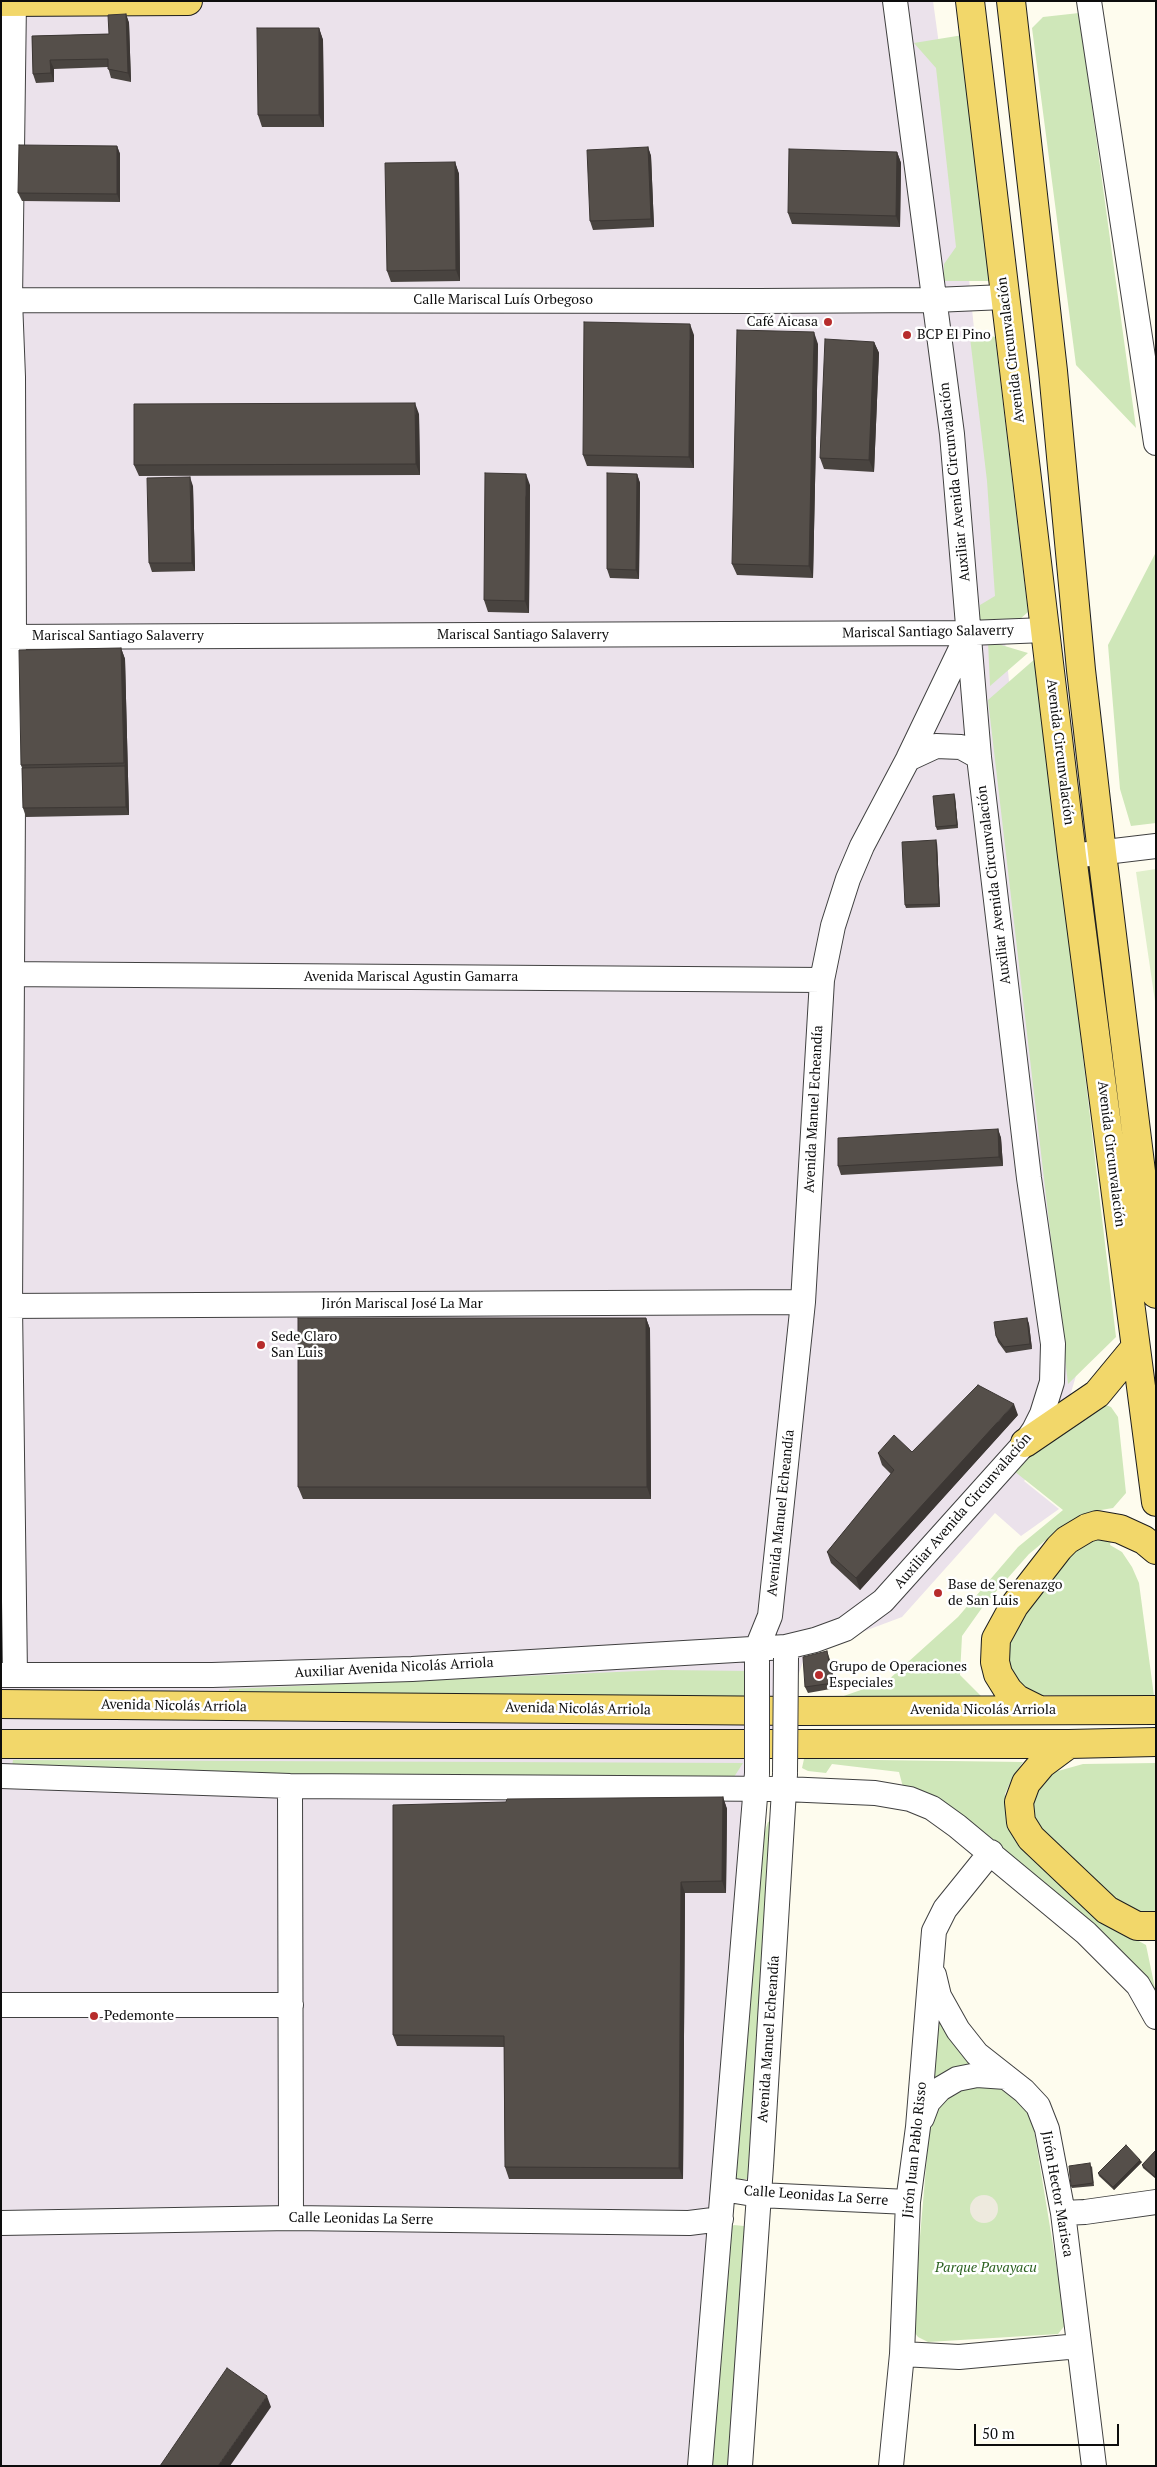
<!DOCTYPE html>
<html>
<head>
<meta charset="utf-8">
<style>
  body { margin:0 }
  #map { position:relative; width:1157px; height:2467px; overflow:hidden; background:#fefcee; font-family:"PT Serif",serif }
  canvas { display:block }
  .frame { position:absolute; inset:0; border:2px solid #0d0d0d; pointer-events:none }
  .scale { position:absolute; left:974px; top:2424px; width:145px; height:22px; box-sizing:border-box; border:2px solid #0d0d0d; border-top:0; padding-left:6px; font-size:15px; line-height:18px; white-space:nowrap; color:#0d0d0d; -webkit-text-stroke:4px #fff; paint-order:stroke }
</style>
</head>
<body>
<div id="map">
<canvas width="1157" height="2467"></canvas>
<div class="frame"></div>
<div class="scale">50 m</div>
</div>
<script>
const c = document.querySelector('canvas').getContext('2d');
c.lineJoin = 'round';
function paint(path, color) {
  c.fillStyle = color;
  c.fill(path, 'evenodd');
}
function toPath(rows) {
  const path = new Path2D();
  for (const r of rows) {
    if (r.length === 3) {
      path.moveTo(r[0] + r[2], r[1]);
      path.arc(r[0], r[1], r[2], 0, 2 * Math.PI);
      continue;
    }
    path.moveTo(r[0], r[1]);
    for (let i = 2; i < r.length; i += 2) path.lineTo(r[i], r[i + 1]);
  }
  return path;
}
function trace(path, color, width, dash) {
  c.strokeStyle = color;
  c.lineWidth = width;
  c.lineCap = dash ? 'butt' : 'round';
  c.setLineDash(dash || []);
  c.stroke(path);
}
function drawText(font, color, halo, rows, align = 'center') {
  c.font = font + ' "PT Serif",serif';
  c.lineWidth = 5;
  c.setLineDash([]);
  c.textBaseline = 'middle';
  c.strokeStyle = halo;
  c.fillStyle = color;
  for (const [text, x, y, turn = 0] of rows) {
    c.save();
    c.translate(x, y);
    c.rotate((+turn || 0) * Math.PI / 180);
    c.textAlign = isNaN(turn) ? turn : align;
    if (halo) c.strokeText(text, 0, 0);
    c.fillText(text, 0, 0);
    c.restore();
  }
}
paint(toPath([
  [1,1,933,1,963,218,1034,933,1092,1320,1056,1445,1024,1481,1059,1509,1021,1536,995,1513,902,1617,806,1653,745,1830,687,2466,1,2466]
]), '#ebe2eb');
paint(toPath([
  [1079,13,1136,428,1076,365,1032,28,1043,17],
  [963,35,991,281,944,281,944,264,956,247,936,68,914,43],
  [969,329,995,337,1028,612,1019,620,980,620,980,605,995,596,987,481],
  [1156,552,1156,823,1131,826,1120,789,1108,645],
  [988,641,1028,653,990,686],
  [1036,658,1116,1337,1068,1384,988,700],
  [1101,1403,1111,1407,1118,1417,1126,1493,1113,1508,1089,1512,1064,1525,1029,1554,984,1605,962,1636,960,1675,982,1697,832,1700,887,1681,958,1617,1018,1547,1063,1510,1014,1471,1037,1448],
  [1091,1536,1111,1540,1110,1545,1122,1552,1132,1567,1139,1583,1154,1696,1039,1695,1032,1694,1014,1680,1004,1642,1025,1599],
  [662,1670,751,1671,752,1699,228,1697,229,1689],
  [804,1759,1023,1762,1012,1778,1005,1794,1007,1810,1124,1933,1146,1945,1156,1993,903,1787,899,1772,832,1764,826,1773,808,1771,802,1768],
  [13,1760,743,1763,734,1777,374,1779,173,1769,12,1766],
  [1156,1763,1156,1912,1139,1913,1108,1896,1031,1819,1032,1796,1051,1773,1083,1764],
  [773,1820,752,2176,747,2179,741,2179,735,2178,730,2171,764,1834,768,1822],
  [938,2016,987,2068,934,2087,933,2020],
  [997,2083,1024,2102,1033,2124,1066,2324,1058,2334,928,2342,918,2337,912,2329,929,2133,937,2108,950,2094,964,2086],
  [734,2225,744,2226,749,2232,729,2466,713,2466,710,2463,729,2228]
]), '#cfe7b9');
paint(toPath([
  [1156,869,1156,1008,1136,872]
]), '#e0efcb');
paint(toPath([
  [984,2209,14]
]), '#eeeade');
const minor = toPath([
  [14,1,10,300,13,377,14,637,10,1306,15,1675],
  [1089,1,1156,443],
  [1,300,759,301,934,300,1004,297],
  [1,637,969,633,1045,630],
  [908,759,936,746,961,747,979,757],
  [1072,856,1156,846],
  [1,974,822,980],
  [1,1306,803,1302],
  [757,1662,757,1648,770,1616,803,1302,822,980,833,926,848,879,862,846,908,759,968,634],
  [1,1675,212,1675,412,1669,786,1647,815,1640,845,1629,883,1601,1025,1443,1034,1430,1042,1414,1052,1382,1053,1344,1029,1178,979,757,952,434,895,1],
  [1,1776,290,1786,785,1789,875,1793,910,1799,932,1808,957,1826,1086,1933,1138,1985,1156,2017],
  [290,1786,291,2218],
  [934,1975,939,1996,958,2030,977,2054,1024,2091,1038,2106,1047,2129,1063,2213,1094,2466],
  [1,2005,291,2005],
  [922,2118,928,2102,940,2089,957,2079,977,2075,1006,2077],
  [723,2189,759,2195,908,2202],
  [1063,2213,1085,2212,1156,2202],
  [1,2223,291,2218,689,2223,721,2219],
  [902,2354,959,2357,1079,2346],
  [700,2466,757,1773],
  [740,2466,761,2166,785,1774],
  [891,2466,902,2354,908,2202,918,2127,934,1931,945,1909,991,1852]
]);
const major = toPath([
  [970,1,1072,856,1156,1502],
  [1011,1,1053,371,1081,670,1102,853,1156,1294],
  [1,2,188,1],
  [1025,1443,1097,1394,1135,1348],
  [1,1704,798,1711,1156,1710],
  [1039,1710,1017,1699,1008,1690,998,1674,995,1662,996,1639,1014,1606,1059,1548,1067,1540,1087,1528,1097,1525,1120,1529,1144,1540,1156,1550],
  [1,1744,1069,1744,1156,1742],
  [1069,1744,1042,1764,1026,1783,1019,1802,1021,1822,1031,1838,1107,1910,1137,1926,1156,1926]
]);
trace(minor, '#404040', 26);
trace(major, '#1e1e1e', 30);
trace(minor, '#fff', 24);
trace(major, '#f2d76a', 28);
const minorBridge = toPath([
  [785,1772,786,1658],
  [757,1773,757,1663]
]);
trace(minorBridge, '#404040', 26, []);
trace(minorBridge, '#fff', 24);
paint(toPath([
  [126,14,129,23,131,82,111,78,108,67,54,69,54,82,36,83,33,74,32,36,109,34],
  [319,28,323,40,324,127,262,127,258,115],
  [117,146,120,154,120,202,22,201,18,193],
  [648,147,651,156,654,227,593,230,590,221],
  [897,152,901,163,900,227,792,224,788,213],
  [455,162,459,174,460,281,391,282,387,271],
  [694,335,694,468,587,466,583,455],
  [874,342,879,353,874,472,824,469,820,458],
  [818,344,813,578,737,575,732,564],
  [419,414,420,475,139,476,134,465],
  [637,474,640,483,639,579,610,578,607,569],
  [530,485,529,613,488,612,484,600],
  [193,486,195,571,152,572,149,563],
  [121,648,125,659,129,815,26,817,23,808,22,768,21,765],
  [954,794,955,797,958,828,937,830,936,827],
  [937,843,940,907,906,908,905,905],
  [998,1129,1001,1138,1003,1166,841,1175,838,1166],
  [646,1318,650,1329,651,1499,303,1499,298,1487],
  [1027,1318,1029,1324,1032,1349,1006,1353,998,1342,996,1336],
  [1018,1415,860,1590,831,1563,827,1552,891,1474,882,1465,878,1453,912,1452],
  [829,1657,836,1688,808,1693,805,1687],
  [723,1797,727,1809,726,1893,685,1893,683,2179,509,2179,505,2167,504,2047,397,2046,393,2035],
  [1156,2150,1156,2179,1143,2168,1142,2165],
  [1142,2162,1114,2190,1099,2176,1098,2173],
  [1092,2166,1094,2186,1072,2188,1071,2186]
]), '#494440');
paint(toPath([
  [126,14,129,23,131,82,128,73],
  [319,28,323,40,324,127,319,115],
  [50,60,54,69,54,82,51,73],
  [117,146,120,154,120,202,117,194],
  [648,147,651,156,654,227,651,219],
  [897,152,901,163,900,227,896,216],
  [455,162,459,174,460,281,456,270],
  [690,324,694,335,694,468,689,457],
  [814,332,818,344,813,578,809,566],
  [874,342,879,353,874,472,869,460],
  [415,403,419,414,420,475,416,464],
  [526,474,530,485,529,613,525,601],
  [637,474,640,483,639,579,636,570],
  [190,477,193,486,195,571,192,563],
  [121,648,125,659,129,815,126,807],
  [954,794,955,797,958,828,957,825],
  [936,840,937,843,940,907,939,904],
  [998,1129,1001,1138,1003,1166,999,1157],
  [646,1318,650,1329,651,1499,647,1487],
  [1027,1318,1029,1324,1032,1349,1030,1344],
  [1014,1404,1018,1415,860,1590,856,1578],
  [827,1651,829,1657,836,1688,833,1683],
  [723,1797,727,1809,726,1893,722,1881],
  [681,1882,685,1893,683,2179,679,2168],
  [1140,2160,1142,2162,1114,2190,1113,2187],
  [267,2396,271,2407,230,2466,218,2466]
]), '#3c3734');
const building = toPath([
  [126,14,128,73,108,69,108,59,50,60,51,73,33,74,32,36,109,34,108,15,126,14],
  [257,28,319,28,319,115,258,115,257,28],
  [19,145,117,146,117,194,18,193,19,145],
  [648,147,651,219,590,221,587,150,648,147],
  [789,149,897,152,896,216,788,213,789,149],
  [455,162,456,270,387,271,385,163,455,162],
  [584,322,690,324,689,457,583,455,584,322],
  [737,330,814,332,809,566,732,564,737,330],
  [825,339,874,342,869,460,820,458,825,339],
  [415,403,416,464,134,465,134,404,415,403],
  [485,473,526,474,525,601,484,600,485,473],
  [607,473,637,474,636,570,607,569,607,473],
  [190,477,192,563,149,563,147,478,190,477],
  [121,648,124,763,21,765,19,650,121,648],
  [125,766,126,807,23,808,22,768,125,766],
  [954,794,957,825,936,827,933,796,954,794],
  [936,840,939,904,905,905,902,842,936,840],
  [998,1129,999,1157,838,1166,838,1138,998,1129],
  [298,1318,646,1318,647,1487,298,1487,298,1318],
  [1027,1318,1030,1344,1004,1347,996,1336,994,1322,1027,1318],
  [978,1385,1014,1404,856,1578,827,1552,894,1470,878,1453,894,1435,912,1452,978,1385],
  [827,1651,833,1683,805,1687,803,1657,827,1651],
  [723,1797,722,1881,681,1882,679,2168,505,2167,504,2036,393,2035,393,1805,506,1802,507,1799,723,1797],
  [1126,2145,1140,2160,1113,2187,1098,2173,1126,2145],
  [1156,2150,1156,2178,1142,2165,1156,2150],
  [1090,2163,1093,2183,1071,2186,1069,2166,1090,2163],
  [227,2368,267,2396,218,2466,160,2466,227,2368]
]);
paint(building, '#554f4a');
trace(building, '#3c3734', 1);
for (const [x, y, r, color] of [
  [828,322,5,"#b72c2c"],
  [907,335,5,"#b72c2c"],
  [261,1345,5,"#b72c2c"],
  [938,1593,5,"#b72c2c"],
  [819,1675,5,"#b72c2c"],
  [94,2016,5,"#b72c2c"]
]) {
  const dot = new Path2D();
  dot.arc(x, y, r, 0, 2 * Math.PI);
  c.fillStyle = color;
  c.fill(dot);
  trace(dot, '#fff', 2);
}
drawText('14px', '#0d0d0d', '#fff', [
  ["Calle Mariscal Luís Orbegoso",503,300],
  ["Avenida Circunvalación",1011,350,-97],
  ["Auxiliar Avenida Circunvalación",955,482,-96],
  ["Mariscal Santiago Salaverry",928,632,-1],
  ["Mariscal Santiago Salaverry",523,635],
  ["Mariscal Santiago Salaverry",118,636],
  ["Avenida Circunvalación",1060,752,83],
  ["Auxiliar Avenida Circunvalación",994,885,-97],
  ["Avenida Mariscal Agustin Gamarra",411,977],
  ["Avenida Manuel Echeandía",814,1109,-87],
  ["Avenida Circunvalación",1111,1154,83],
  ["Jirón Mariscal José La Mar",402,1304],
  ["Auxiliar Avenida Circunvalación",963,1511,-49],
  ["Avenida Manuel Echeandía",781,1513,-84],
  ["Auxiliar Avenida Nicolás Arriola",394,1668,-3],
  ["Avenida Nicolás Arriola",174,1706,1],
  ["Avenida Nicolás Arriola",578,1709,1],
  ["Avenida Nicolás Arriola",983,1710],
  ["Avenida Manuel Echeandía",769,2039,-86],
  ["Jirón Juan Pablo Risso",915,2150,-84],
  ["Jirón Hector Marisca",1057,2194,80],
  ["Calle Leonidas La Serre",816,2196,4],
  ["Calle Leonidas La Serre",361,2219,1]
]);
drawText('14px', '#0d0d0d', '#fff', [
  ["Café Aicasa",818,322,"right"],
  ["BCP El Pino",917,335],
  ["Sede Claro",271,1337],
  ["San Luis",271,1353],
  ["Base de Serenazgo",948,1585],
  ["de San Luis",948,1601],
  ["Grupo de Operaciones",829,1667],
  ["Especiales",829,1683],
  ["Pedemonte",104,2016]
], 'left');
drawText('italic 14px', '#2b6220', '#fff', [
  ["Parque Pavayacu",986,2268]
]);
</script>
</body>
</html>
